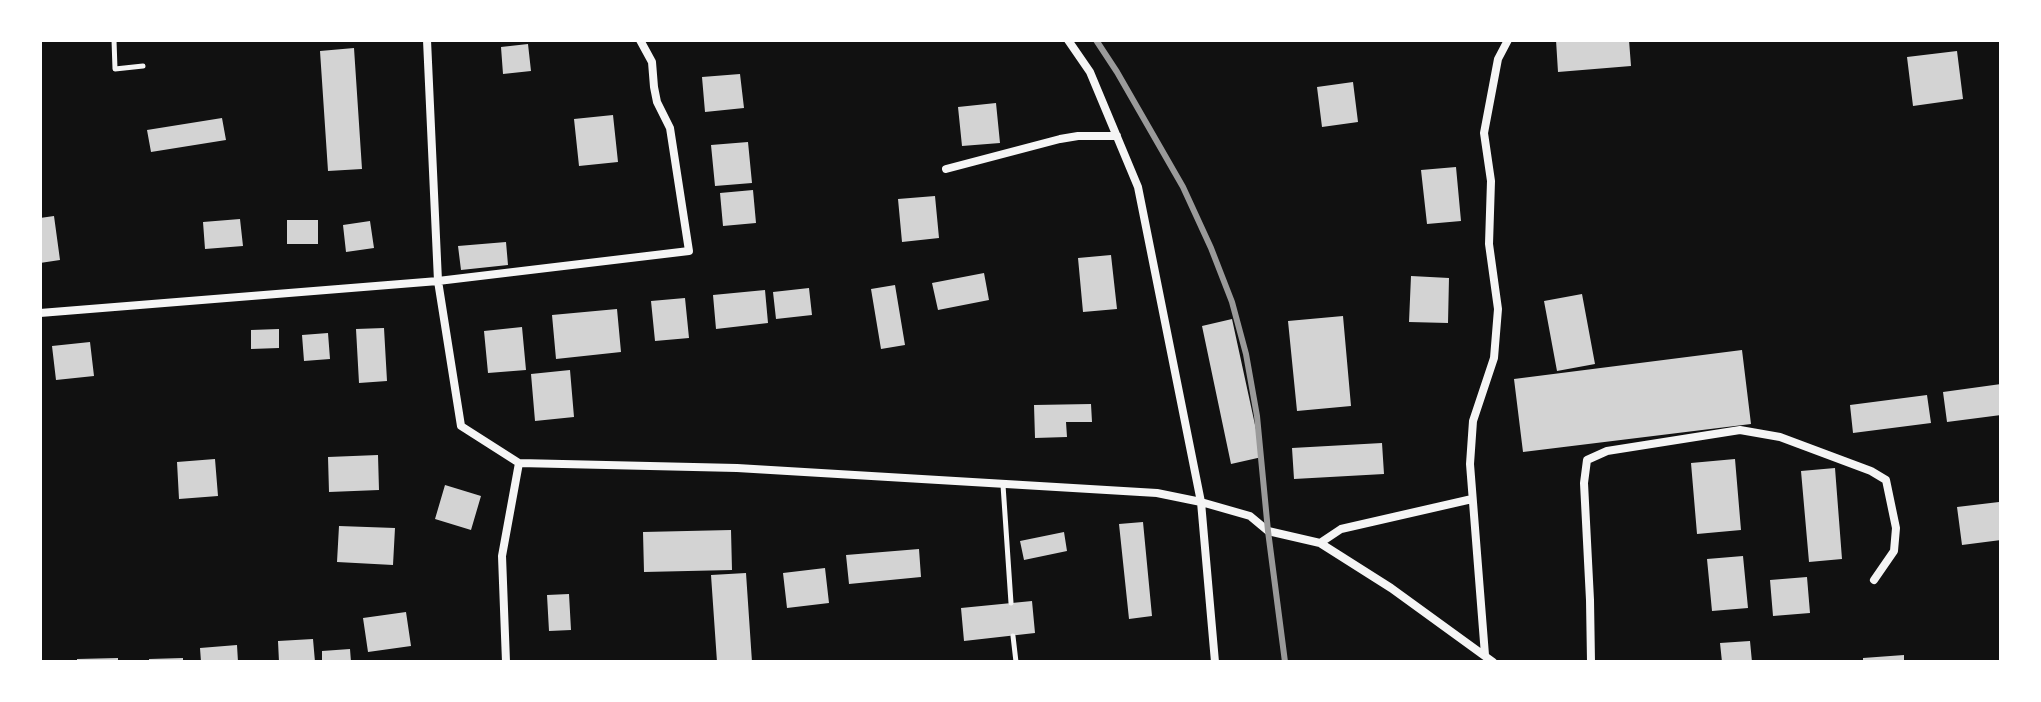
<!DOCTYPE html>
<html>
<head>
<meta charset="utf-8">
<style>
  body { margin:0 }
  #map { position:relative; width:2041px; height:702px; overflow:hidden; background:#111; font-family:Inter,sans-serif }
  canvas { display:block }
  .frame { position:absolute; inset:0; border:42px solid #fff; pointer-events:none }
</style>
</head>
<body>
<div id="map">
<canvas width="2041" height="702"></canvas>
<div class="frame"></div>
</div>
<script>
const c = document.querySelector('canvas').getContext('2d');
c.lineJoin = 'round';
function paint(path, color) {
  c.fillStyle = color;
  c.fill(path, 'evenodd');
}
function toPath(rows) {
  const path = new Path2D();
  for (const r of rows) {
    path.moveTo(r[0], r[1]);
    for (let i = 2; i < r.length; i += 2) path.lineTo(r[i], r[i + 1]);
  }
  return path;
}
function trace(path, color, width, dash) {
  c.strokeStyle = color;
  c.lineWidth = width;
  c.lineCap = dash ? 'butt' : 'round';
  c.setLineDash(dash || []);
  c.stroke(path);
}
paint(toPath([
  [1556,40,1629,40,1631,66,1558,72],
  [528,44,531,71,503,74,501,47],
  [354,48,362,169,328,171,320,51],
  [1957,51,1963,99,1913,106,1907,57],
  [740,74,744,108,705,112,702,77],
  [1353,82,1358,122,1322,127,1317,87],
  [996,103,1000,143,962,146,958,107],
  [613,115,618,162,579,166,574,119],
  [222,118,226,140,151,152,147,130],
  [748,142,752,183,715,186,711,145],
  [1456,167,1461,221,1427,224,1421,170],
  [753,190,756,223,723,226,720,193],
  [935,196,939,238,902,242,898,199],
  [54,216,60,260,40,263,40,218],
  [240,219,243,246,205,249,203,222],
  [287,220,318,220,318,244,287,244],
  [370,221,374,248,346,252,343,225],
  [506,242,508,265,461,270,458,246],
  [1111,255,1117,309,1083,312,1078,258],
  [984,273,989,300,938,310,932,283],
  [1411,276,1449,278,1448,323,1409,322],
  [895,285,905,345,881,349,871,289],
  [809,288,812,315,776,319,773,292],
  [765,290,768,323,716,329,713,295],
  [1582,294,1595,364,1557,371,1544,301],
  [685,298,689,338,655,341,651,301],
  [617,309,621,352,556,359,552,315],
  [1343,316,1351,406,1297,411,1288,321],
  [1232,319,1262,457,1231,464,1202,326],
  [522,327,526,370,488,373,484,331],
  [384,328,387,381,359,383,356,329],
  [279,329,279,348,251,349,251,330],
  [328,333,330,359,304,361,302,335],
  [90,342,94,376,56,380,52,346],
  [1742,350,1751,424,1523,452,1514,379],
  [570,370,574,417,535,421,531,374],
  [2001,384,2001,415,1947,422,1943,392],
  [1927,395,1931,423,1853,433,1850,405],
  [1091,404,1092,422,1066,422,1067,437,1035,438,1034,405],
  [1382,443,1384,474,1294,479,1292,448],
  [378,455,379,490,329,492,328,457],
  [215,459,218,496,179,499,177,462],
  [1735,459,1741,530,1697,534,1691,463],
  [1835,468,1842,559,1809,562,1801,471],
  [445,485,481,496,471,530,435,519],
  [1999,502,2001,540,1962,545,1957,507],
  [1143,522,1152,616,1129,619,1119,524],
  [339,526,395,528,393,565,337,562],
  [731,530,732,570,644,572,643,532],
  [1064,532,1067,551,1024,560,1020,541],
  [919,549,921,577,849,584,846,555],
  [1743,556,1748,608,1712,611,1707,559],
  [825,568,829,603,787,608,783,573],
  [746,573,752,662,717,662,711,575],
  [1807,577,1810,613,1773,616,1770,580],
  [569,594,571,630,549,631,547,595],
  [1032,601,1035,633,964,641,961,608],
  [406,612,411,646,368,652,363,618],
  [313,639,315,662,279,662,278,641],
  [1750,641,1752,662,1722,662,1720,643],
  [237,645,238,662,201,662,200,648],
  [350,649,351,662,322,662,322,651],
  [1904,655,1904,662,1863,662,1863,658],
  [118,658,118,662,77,662,77,659],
  [183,658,183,662,149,662,149,659]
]), '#d3d3d3');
trace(toPath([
  [114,40,115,69,143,66],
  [1003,485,1011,603],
  [1013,636,1016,662]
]), '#f5f5f5', 5);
trace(toPath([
  [427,40,438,281,461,426,519,463,737,468,1157,493,1201,502,1250,516,1268,531,1320,543,1391,588,1493,662],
  [1068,40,1090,72,1138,187,1201,502,1215,662],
  [946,169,1060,139,1078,136,1117,136],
  [40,313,438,281,689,251,670,128,657,102,654,87,652,62,640,40],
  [1320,543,1341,529,1472,499],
  [1485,655,1470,464,1473,421,1494,358,1498,309,1489,244,1491,181,1484,133,1498,59,1508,40],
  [506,662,502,556,519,463],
  [1591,662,1590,600,1584,483,1587,460,1607,451,1740,430,1780,437,1871,471,1886,480,1896,528,1894,551,1874,580]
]), '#f5f5f5', 8);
trace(toPath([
  [1096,40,1117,72,1183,187,1211,248,1232,302,1246,354,1257,416,1268,531,1285,662]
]), '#9a9a9a', 6);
</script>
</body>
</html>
